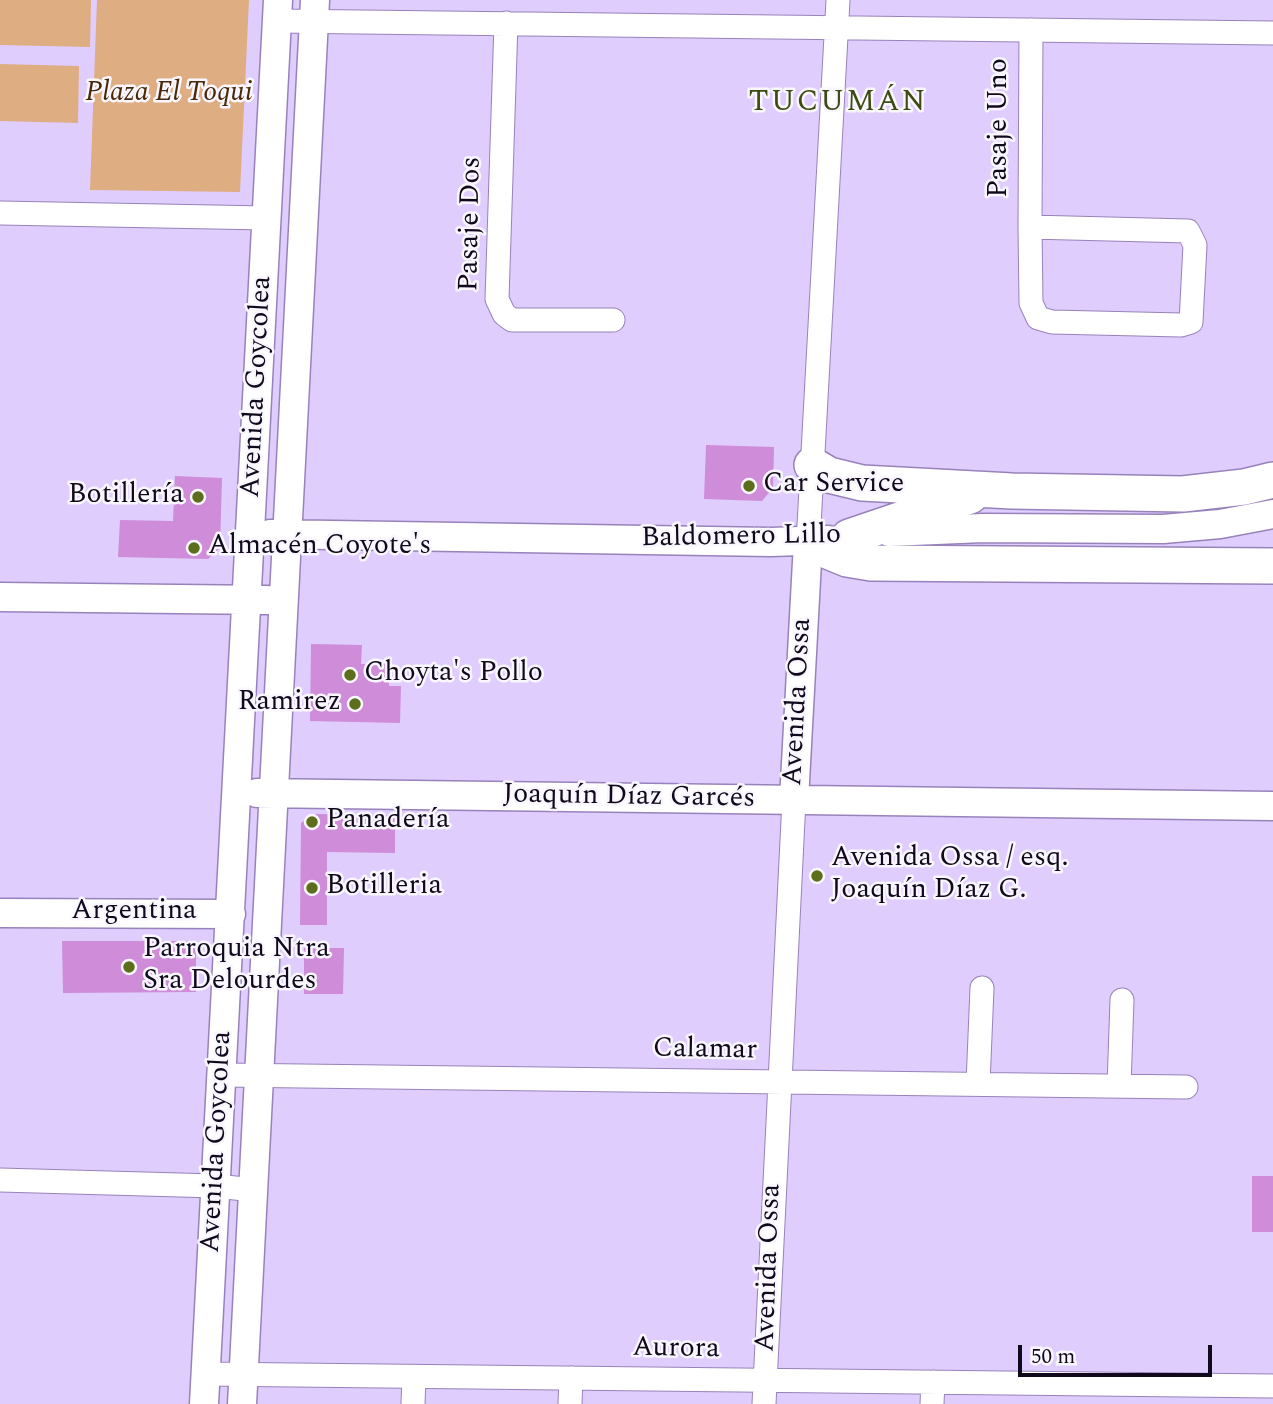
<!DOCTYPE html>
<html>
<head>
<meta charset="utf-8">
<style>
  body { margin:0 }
  #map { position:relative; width:1273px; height:1404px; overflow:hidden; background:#dfcdfe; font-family:Spectral,serif }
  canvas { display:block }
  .scale { position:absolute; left:1018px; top:1345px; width:194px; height:32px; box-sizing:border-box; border:4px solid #10081c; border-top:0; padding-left:9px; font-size:21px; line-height:24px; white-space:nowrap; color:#10081c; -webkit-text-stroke:5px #f9f7fd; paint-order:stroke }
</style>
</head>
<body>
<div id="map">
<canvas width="1273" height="1404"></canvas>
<div class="scale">50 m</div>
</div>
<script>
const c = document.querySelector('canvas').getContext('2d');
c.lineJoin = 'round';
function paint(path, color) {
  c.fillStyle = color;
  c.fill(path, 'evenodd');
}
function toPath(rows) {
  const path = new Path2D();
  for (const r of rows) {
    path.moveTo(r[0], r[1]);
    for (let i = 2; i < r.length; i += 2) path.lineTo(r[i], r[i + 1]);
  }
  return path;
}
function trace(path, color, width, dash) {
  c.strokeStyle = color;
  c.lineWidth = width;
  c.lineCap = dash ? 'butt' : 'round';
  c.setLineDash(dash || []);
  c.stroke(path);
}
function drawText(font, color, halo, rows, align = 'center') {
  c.font = font + ' Spectral,serif';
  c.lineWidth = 5;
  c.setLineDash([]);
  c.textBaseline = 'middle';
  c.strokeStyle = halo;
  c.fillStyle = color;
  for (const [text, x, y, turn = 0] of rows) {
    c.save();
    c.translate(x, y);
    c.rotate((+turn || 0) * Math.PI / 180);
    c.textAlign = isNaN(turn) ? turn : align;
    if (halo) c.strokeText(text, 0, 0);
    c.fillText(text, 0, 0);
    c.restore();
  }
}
paint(toPath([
  [0,0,91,0,90,47,0,45],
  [97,0,249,0,240,192,90,190],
  [0,64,79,66,78,123,0,121]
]), '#dead82');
paint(toPath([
  [706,445,774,447,773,488,762,501,704,499],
  [175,476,222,478,220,548,208,559,118,557,120,520,173,521],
  [311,644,362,645,361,664,389,664,389,686,401,686,400,723,310,721],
  [313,814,395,815,395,853,327,852,327,925,300,925,301,823],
  [62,941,196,941,196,992,63,993],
  [304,948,344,948,343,994,304,994],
  [1252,1176,1273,1176,1273,1232,1252,1232]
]), '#ce8cd9');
const minor = toPath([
  [277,21,1273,33],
  [506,23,497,299,504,314,512,320,613,320],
  [0,213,267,218],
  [1030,227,1188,231,1195,245,1191,322,1181,325,1052,322,1038,318,1031,303,1030,227],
  [1030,227,1031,30],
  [808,543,838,0],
  [222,1075,1186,1087],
  [978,1084,982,988],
  [1119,1086,1122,1000],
  [0,1180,216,1186,254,1190],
  [205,1374,1273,1386],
  [413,1404,414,1377],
  [570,1404,571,1378],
  [764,1404,794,800],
  [932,1404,933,1382]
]);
const tertiary = toPath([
  [889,532,983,528,1163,529,1220,524,1273,514],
  [270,534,771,542,828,540],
  [0,597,267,600],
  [257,793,1273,806],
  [794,800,808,543],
  [0,913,231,914],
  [204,1404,278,0],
  [242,1404,315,0]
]);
const primary = toPath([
  [812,465,829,475,862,483,1012,491,1183,494,1244,487,1273,480],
  [849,537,970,496],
  [808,543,847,559,871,563,1273,566]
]);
trace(minor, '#9882bb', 25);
trace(tertiary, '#9882bb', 31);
trace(primary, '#9882bb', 38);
trace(minor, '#fff', 23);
trace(tertiary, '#fff', 28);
trace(primary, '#fff', 35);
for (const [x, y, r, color] of [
  [749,486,7,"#5c6e1c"],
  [198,497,7,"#5c6e1c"],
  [194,548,7,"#5c6e1c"],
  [350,675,7,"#5c6e1c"],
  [355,704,7,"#5c6e1c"],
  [312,822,7,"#5c6e1c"],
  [817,876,7,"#5c6e1c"],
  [312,888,7,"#5c6e1c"],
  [129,967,7,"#5c6e1c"]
]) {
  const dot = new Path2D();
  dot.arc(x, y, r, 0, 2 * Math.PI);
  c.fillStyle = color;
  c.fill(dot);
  trace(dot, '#f9f7fd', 2.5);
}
drawText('italic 28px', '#482808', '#f9f7fd', [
  ["Plaza El Toqui",169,95]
]);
drawText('28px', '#10081c', '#f9f7fd', [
  ["Pasaje Uno",1001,128,-90],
  ["Pasaje Dos",472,224,-89],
  ["Avenida Goycolea",258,387,-87],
  ["Baldomero Lillo",741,538,-1],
  ["Avenida Ossa",799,702,-87],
  ["Joaquín Díaz Garcés",629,798,1],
  ["Argentina",134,913],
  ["Calamar",705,1051,1],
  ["Avenida Goycolea",218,1142,-87],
  ["Avenida Ossa",770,1268,-88],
  ["Aurora",676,1350,1]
]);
drawText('28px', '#10081c', '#f9f7fd', [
  ["Car Service",763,486],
  ["Botillería",184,497,"right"],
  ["Almacén Coyote's",208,548],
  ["Choyta's Pollo",364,675],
  ["Ramirez",341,704,"right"],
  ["Panadería",326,822],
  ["Avenida Ossa / esq.",831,860],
  ["Joaquín Díaz G.",831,892],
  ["Botilleria",326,888],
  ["Parroquia Ntra",143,951],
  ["Sra Delourdes",143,983]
], 'left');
c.letterSpacing = '2px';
drawText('30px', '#3d4a12', '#f9f7fd', [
  ["TUCUMÁN",838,104]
]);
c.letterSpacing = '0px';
</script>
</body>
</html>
